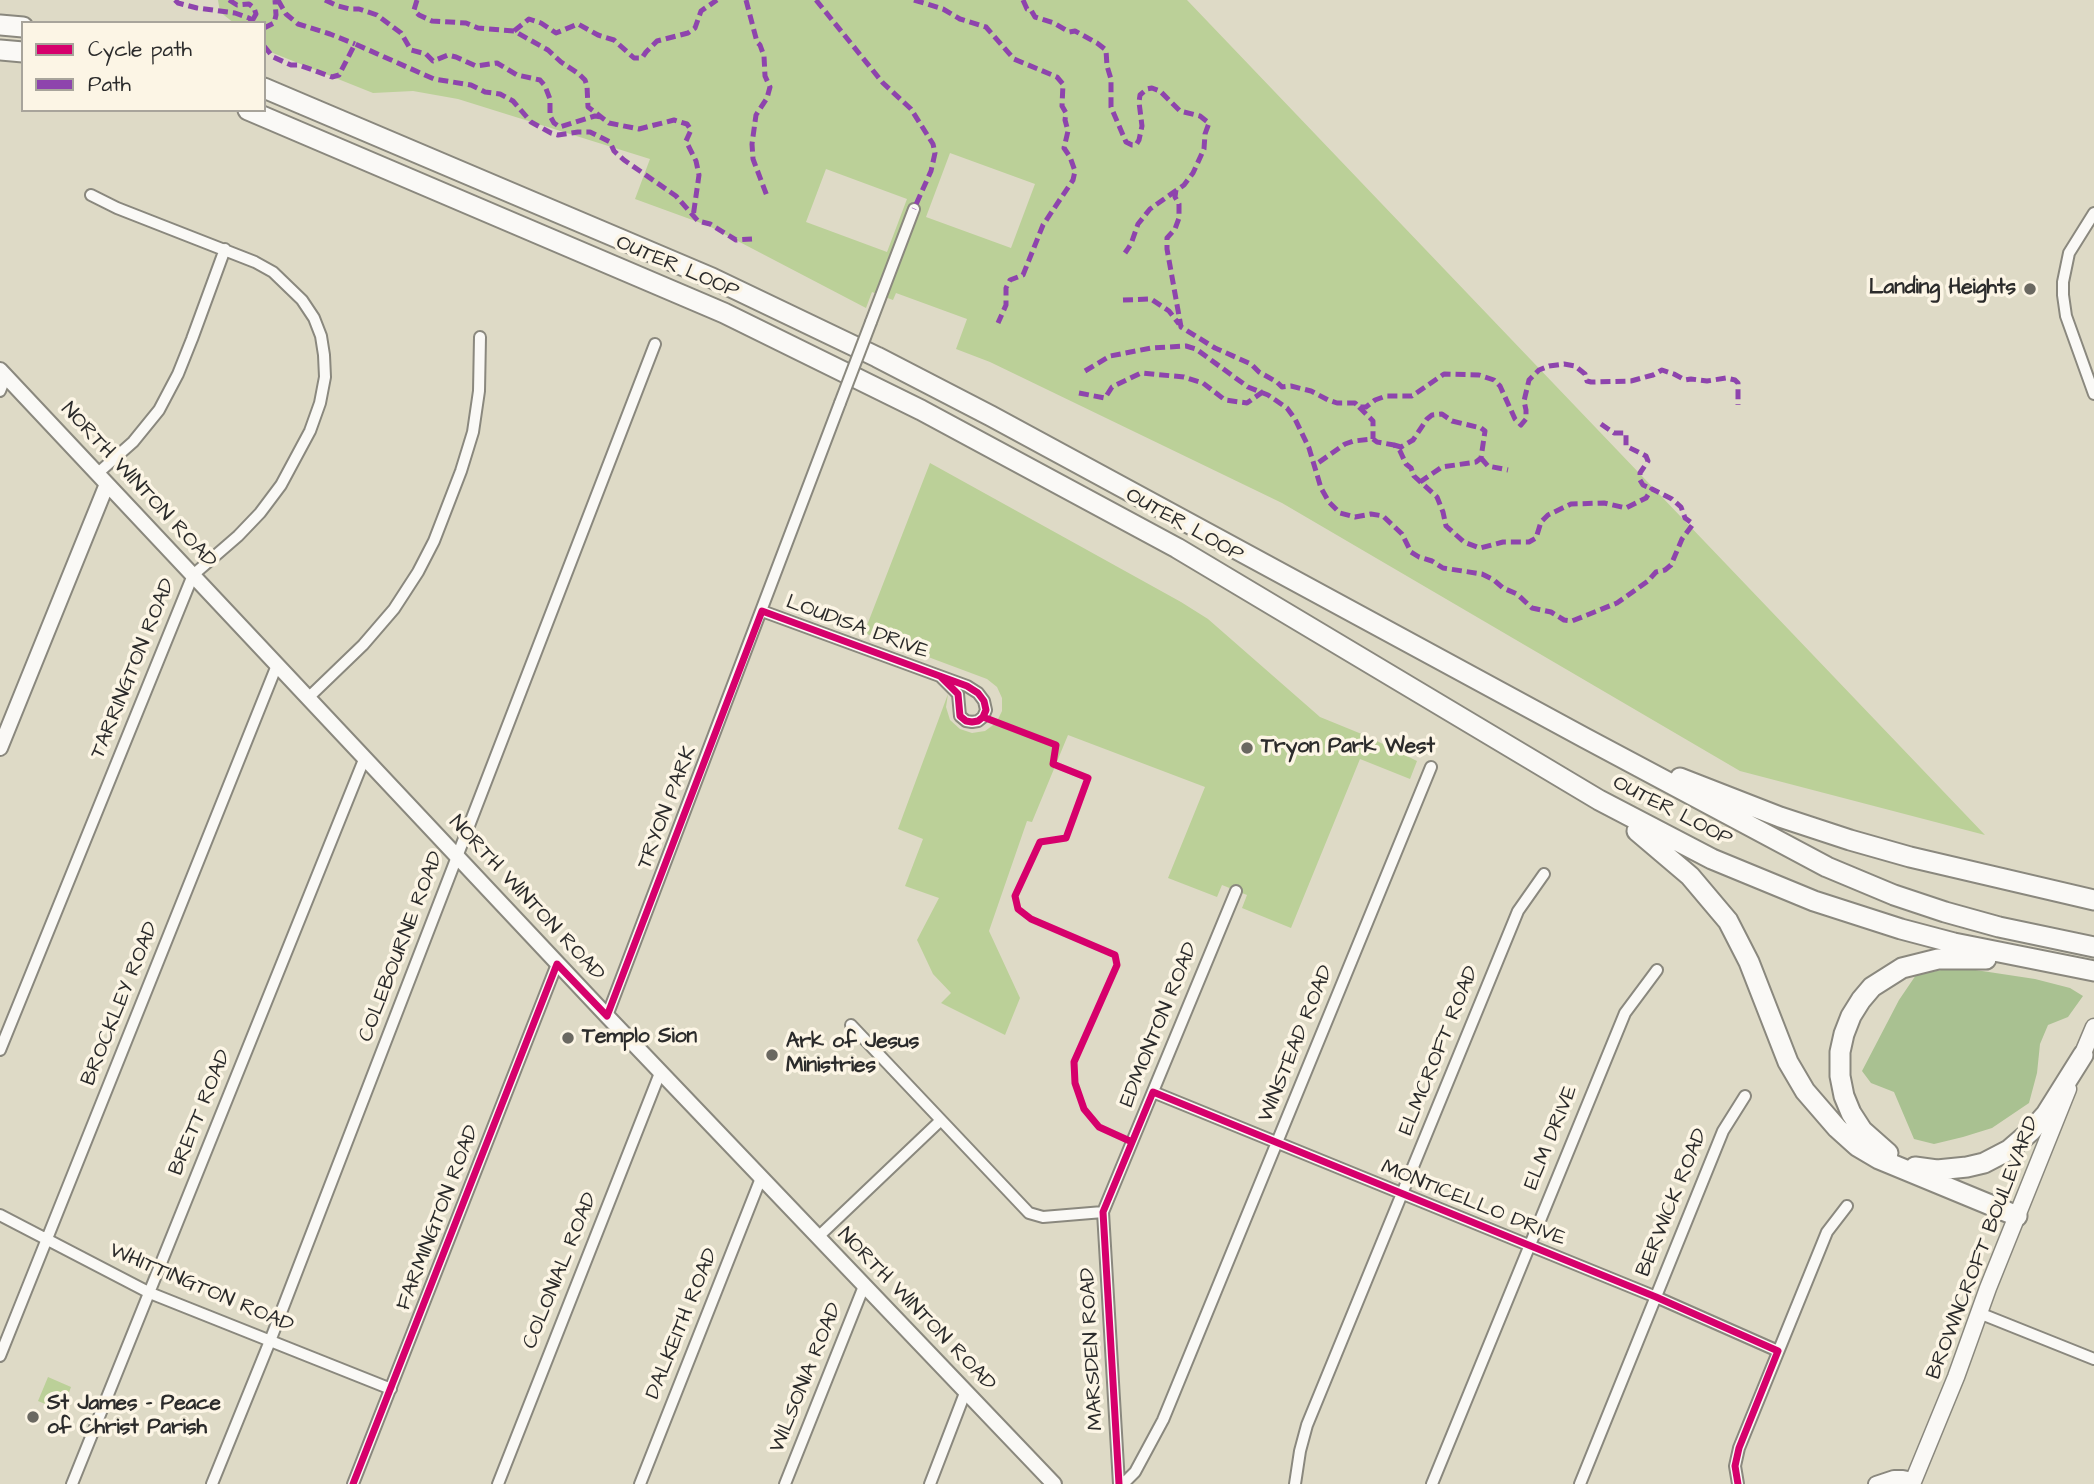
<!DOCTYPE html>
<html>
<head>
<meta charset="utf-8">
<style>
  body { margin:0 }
  #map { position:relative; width:2094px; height:1484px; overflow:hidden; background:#dedac6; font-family:"Architects Daughter",sans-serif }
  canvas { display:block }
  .legend { position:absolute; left:21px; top:21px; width:245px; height:91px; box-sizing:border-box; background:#fcf5e5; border:2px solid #a8a49b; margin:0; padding:9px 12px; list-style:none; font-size:21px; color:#2b2b2b }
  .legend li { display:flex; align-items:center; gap:14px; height:35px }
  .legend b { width:35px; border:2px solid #a8a49b }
</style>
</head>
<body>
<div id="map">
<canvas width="2094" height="1484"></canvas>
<ul class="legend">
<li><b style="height:9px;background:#d6006c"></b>Cycle path</li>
<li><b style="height:9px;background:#8e44ad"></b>Path</li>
</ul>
</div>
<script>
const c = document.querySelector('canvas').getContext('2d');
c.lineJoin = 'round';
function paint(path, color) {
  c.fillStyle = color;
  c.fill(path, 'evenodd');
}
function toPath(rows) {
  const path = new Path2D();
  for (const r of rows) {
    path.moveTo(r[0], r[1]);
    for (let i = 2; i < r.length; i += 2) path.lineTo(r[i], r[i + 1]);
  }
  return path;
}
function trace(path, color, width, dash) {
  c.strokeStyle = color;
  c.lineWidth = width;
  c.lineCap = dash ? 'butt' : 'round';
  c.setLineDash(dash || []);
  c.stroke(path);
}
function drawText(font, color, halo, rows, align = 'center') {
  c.font = font + ' "Architects Daughter",sans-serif';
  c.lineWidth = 7;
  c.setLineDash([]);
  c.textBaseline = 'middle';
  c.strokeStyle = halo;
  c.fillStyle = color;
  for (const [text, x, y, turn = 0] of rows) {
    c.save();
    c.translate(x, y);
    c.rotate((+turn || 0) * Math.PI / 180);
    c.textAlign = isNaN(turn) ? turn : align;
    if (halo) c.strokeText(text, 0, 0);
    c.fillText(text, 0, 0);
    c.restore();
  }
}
paint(toPath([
  [218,0,1187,0,1985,835,1740,771,1282,503,990,362,956,349,967,319,896,293,893,300,872,292,866,308,709,226,635,199,650,159,458,99,413,91,373,93,273,53,264,46,264,23,234,23,220,12],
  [950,153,1035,184,1011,248,926,217],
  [826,169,907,199,887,252,806,222],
  [930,463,1181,602,1208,619,1320,717,1369,737,1417,761,1410,779,1360,759,1291,928,1242,908,1247,895,1222,885,1217,897,1168,878,1205,787,1068,735,1032,822,1027,821,989,931,1020,998,1005,1035,941,1003,951,993,933,974,917,940,939,898,905,886,923,839,898,829,948,694,946,707,950,720,960,729,972,733,985,731,996,723,1002,711,1002,698,997,687,987,679,864,633],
  [48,1377,71,1387,62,1411,38,1401]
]), '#bbd098');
paint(toPath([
  [1969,969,2035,979,2070,988,2083,996,2068,1017,2048,1025,2040,1044,2037,1073,2029,1103,1992,1128,1963,1137,1934,1144,1914,1139,1894,1092,1871,1083,1862,1071,1899,1000,1916,975,1941,970]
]), '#a9c191');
const street = toPath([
  [2094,213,2069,253,2063,282,2063,295,2066,316,2094,394],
  [871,322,914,209],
  [0,391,6,376],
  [98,473,133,442,159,410,178,374,192,339,225,249],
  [762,611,967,686,978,693,984,701,986,710,983,717,978,721,972,722,966,721,960,716,958,694,941,677],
  [308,698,363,645,394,609,418,572,434,541,461,471,473,432,479,391,480,337],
  [607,1016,840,403],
  [851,1025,1029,1213,1043,1217,1103,1212],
  [0,1050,193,575,238,536,260,513,281,485,310,431,320,403,325,377,324,355,321,336,314,318,302,300,273,272,255,262,117,208,91,195],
  [1153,1092,1656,1297,1778,1351],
  [0,1215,150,1293,391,1389],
  [818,1237,940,1121],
  [1979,1313,2094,1359],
  [0,1356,277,665],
  [72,1484,365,757],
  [212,1484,270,1341,655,344],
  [353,1484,557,964],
  [498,1484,660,1073],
  [640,1484,761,1178],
  [785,1484,864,1286],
  [930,1484,965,1393],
  [1119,1484,1103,1212,1236,891],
  [1123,1484,1135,1472,1163,1420,1431,767],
  [1295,1484,1300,1451,1307,1425,1518,911,1544,874],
  [1432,1484,1625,1013,1657,970],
  [1580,1484,1723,1131,1745,1096],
  [1738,1484,1735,1466,1739,1448,1827,1232,1847,1206]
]);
const secondary = toPath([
  [0,370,607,1016,1054,1484],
  [0,748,107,484],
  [1876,1484,1894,1478,1903,1478,1913,1480]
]);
const primary = toPath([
  [2078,1065,2094,1027],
  [1912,1484,1956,1377,1988,1288,2068,1089]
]);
const highway = toPath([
  [0,25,23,27],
  [0,50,23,52],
  [264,88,712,278,877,357,991,416,1585,738,1827,867,1894,895,1945,912,1999,927,2094,947],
  [248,110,724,313,921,410,1177,548,1599,800,1712,859,1814,901,1901,929,1954,943,2094,971],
  [1680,778,1780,817,1850,840,1910,857,2094,900],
  [1637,831,1690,876,1728,921,1749,962,1788,1062,1805,1091,1837,1128,1857,1146,1879,1159,2017,1216],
  [1888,1153,1862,1130,1851,1113,1844,1096,1840,1076,1840,1052,1844,1034,1851,1016,1861,1000,1872,987,1902,968,1938,959,1986,959],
  [1915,1167,1937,1170,1967,1167,1984,1163,2009,1150,2031,1131,2046,1114,2083,1055]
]);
trace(street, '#8a887e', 14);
trace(secondary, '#8a887e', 18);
trace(primary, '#8a887e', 19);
trace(highway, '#8a887e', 23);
trace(street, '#faf9f6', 10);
trace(secondary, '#faf9f6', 14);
trace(primary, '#faf9f6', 16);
trace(highway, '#faf9f6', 19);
const streetBridge = toPath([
  [840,403,871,322]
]);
trace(streetBridge, '#8a887e', 14, []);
trace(streetBridge, '#faf9f6', 10);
trace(toPath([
  [175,0,178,3,197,8,235,13,249,18,254,23],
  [229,0,237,5,249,4,254,8,256,14,252,21],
  [278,0,286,14,298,24,330,34,355,44],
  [325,0,338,6,350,9,359,9,377,15,401,33,411,50,426,54,433,61,448,55,456,57,476,66,497,63,517,75,540,80,545,86,550,99,550,116,554,123,560,127,595,116,602,117],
  [417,0,414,10,419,15,432,21,466,23,478,28,514,31,548,50,561,62,579,74,585,80,587,86,588,107,609,123,639,129,674,120,687,124,691,130,686,141,696,161,699,175,693,217],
  [746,0,757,42,760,45,764,56,765,76,770,87,767,98,756,115,752,144,753,159,767,196],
  [816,0,883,83,911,109,933,144,935,153,931,171,914,209],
  [914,0,943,9,960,19,986,27,1014,59,1057,77,1063,84,1062,106,1066,113,1065,120,1068,131,1064,148,1070,157,1075,171,1073,180,1043,225,1023,275,1010,280,1006,288,1006,305,998,323],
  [1023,0,1027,9,1031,10,1035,17,1054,23,1069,32,1075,31,1097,43,1106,50,1107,66,1111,79,1111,107,1126,142,1132,145,1136,145,1139,140,1142,126,1139,102,1140,95,1147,89,1152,88,1160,91,1180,111,1200,116,1209,123,1205,134,1204,149,1193,173,1184,185,1150,209,1138,224,1131,244,1125,253],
  [264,28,274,23,276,15,275,0],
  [514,31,529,19,541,23,556,33,578,24,598,35,614,40,634,58,642,58,646,52,657,41,688,33,695,28,701,11,717,0],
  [264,46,273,57,291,65,299,65,332,77,339,75,355,44,434,79,471,85,485,92,500,94,513,101,531,122,551,133,558,135,578,132,590,132,610,142,614,151,624,160,676,196,698,221,710,224,736,240,752,239],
  [1176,190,1175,197,1179,204,1179,218,1175,229,1167,238,1167,249,1181,327,1215,348,1251,364,1259,372,1277,382,1282,387,1291,386,1311,391,1328,400,1337,403,1355,403,1359,407,1366,407,1375,400,1386,396,1412,396,1444,374,1479,375,1494,380,1500,386,1515,419,1521,425,1526,419,1526,410,1524,401,1529,380,1539,370,1549,366,1564,364,1575,366,1585,374,1587,381,1591,382,1631,381,1653,375,1662,370,1674,374,1685,380,1691,379,1707,381,1726,378,1735,380,1738,383,1738,405],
  [1123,300,1151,299,1169,311,1179,324],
  [1085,371,1110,356,1151,348,1186,346,1196,349,1248,387,1268,395,1287,408,1295,419,1309,448,1321,488,1329,502,1340,513,1355,517,1371,514,1383,516,1402,534,1411,552,1419,557,1432,561,1443,568,1482,574,1494,580,1503,588,1517,594,1532,608,1551,612,1564,620,1572,621,1617,603,1648,581,1656,572,1665,570,1671,565,1682,539,1693,524,1685,518,1681,507,1672,499,1652,489,1646,498,1626,508,1604,503,1571,504,1548,515,1541,522,1536,538,1529,542,1503,542,1480,548,1464,542,1446,526,1443,512,1437,497,1414,476,1411,468,1406,464,1400,451,1394,445,1377,442,1373,439,1354,441,1345,444,1315,465],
  [1079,393,1105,398,1112,387,1141,373,1184,377,1203,383,1225,400,1247,403,1264,391],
  [1359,407,1373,421,1373,439],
  [1601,424,1614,433,1626,433,1626,446,1646,456,1648,461,1640,473,1640,480,1643,485,1652,489],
  [1394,445,1401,447,1413,440,1427,419,1432,415,1442,414,1452,421,1481,428,1485,431,1481,458,1476,462,1442,467,1420,482],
  [1481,458,1488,466,1508,470]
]), '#8e44ad', 5, [10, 5]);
trace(toPath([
  [983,717,1056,745,1053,764,1088,778,1066,838,1040,842,1015,896,1018,909,1031,919,1115,955,1117,965,1074,1062,1075,1083,1084,1109,1099,1127,1132,1142],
  [353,1484,557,964,607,1016,762,611,967,686,978,693,984,701,986,710,983,717,978,721,972,722,966,721,960,716,958,694,941,677],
  [1119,1484,1103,1212,1153,1092,1656,1297,1778,1351,1739,1448,1735,1466,1738,1484]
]), '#d6006c', 7);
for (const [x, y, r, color] of [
  [2030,289,7,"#6a6861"],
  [1247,748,7,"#6a6861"],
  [568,1038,7,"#6a6861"],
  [772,1055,7,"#6a6861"],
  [33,1417,7,"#6a6861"]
]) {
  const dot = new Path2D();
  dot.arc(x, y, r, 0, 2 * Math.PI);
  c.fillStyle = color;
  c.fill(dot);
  trace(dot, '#fcf5e5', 2.5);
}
drawText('21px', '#2b2b2b', '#fcf5e5', [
  ["OUTER LOOP",677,268,23],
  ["NORTH WINTON ROAD",138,486,47],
  ["OUTER LOOP",1184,526,29],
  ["LOUDISA DRIVE",857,628,20],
  ["TARRINGTON ROAD",134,669,-68],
  ["TRYON PARK",668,808,-69],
  ["OUTER LOOP",1672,812,27],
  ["NORTH WINTON ROAD",526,899,47],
  ["COLEBOURNE ROAD",402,947,-69],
  ["BROCKLEY ROAD",121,1004,-68],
  ["EDMONTON ROAD",1160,1025,-68],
  ["WINSTEAD ROAD",1297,1044,-68],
  ["ELMCROFT ROAD",1440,1051,-68],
  ["BRETT ROAD",201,1113,-68],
  ["ELM DRIVE",1552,1138,-68],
  ["BERWICK ROAD",1673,1203,-68],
  ["MONTICELLO DRIVE",1473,1204,22],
  ["FARMINGTON ROAD",439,1218,-69],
  ["BROWNCROFT BOULEVARD",1984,1248,-69],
  ["COLONIAL ROAD",561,1271,-68],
  ["WHITTINGTON ROAD",201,1289,23],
  ["NORTH WINTON ROAD",916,1310,46],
  ["DALKEITH ROAD",683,1324,-68],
  ["MARSDEN ROAD",1093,1349,-93],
  ["WILSONIA ROAD",807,1378,-68]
]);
drawText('bold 21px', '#2b2b2b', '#fcf5e5', [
  ["Landing Heights",2016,289,"right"],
  ["Tryon Park West",1261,748],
  ["Templo Sion",582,1038],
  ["Ark of Jesus",786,1043],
  ["Ministries",786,1067],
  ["St James - Peace",47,1405],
  ["of Christ Parish",47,1429]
], 'left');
</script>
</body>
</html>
